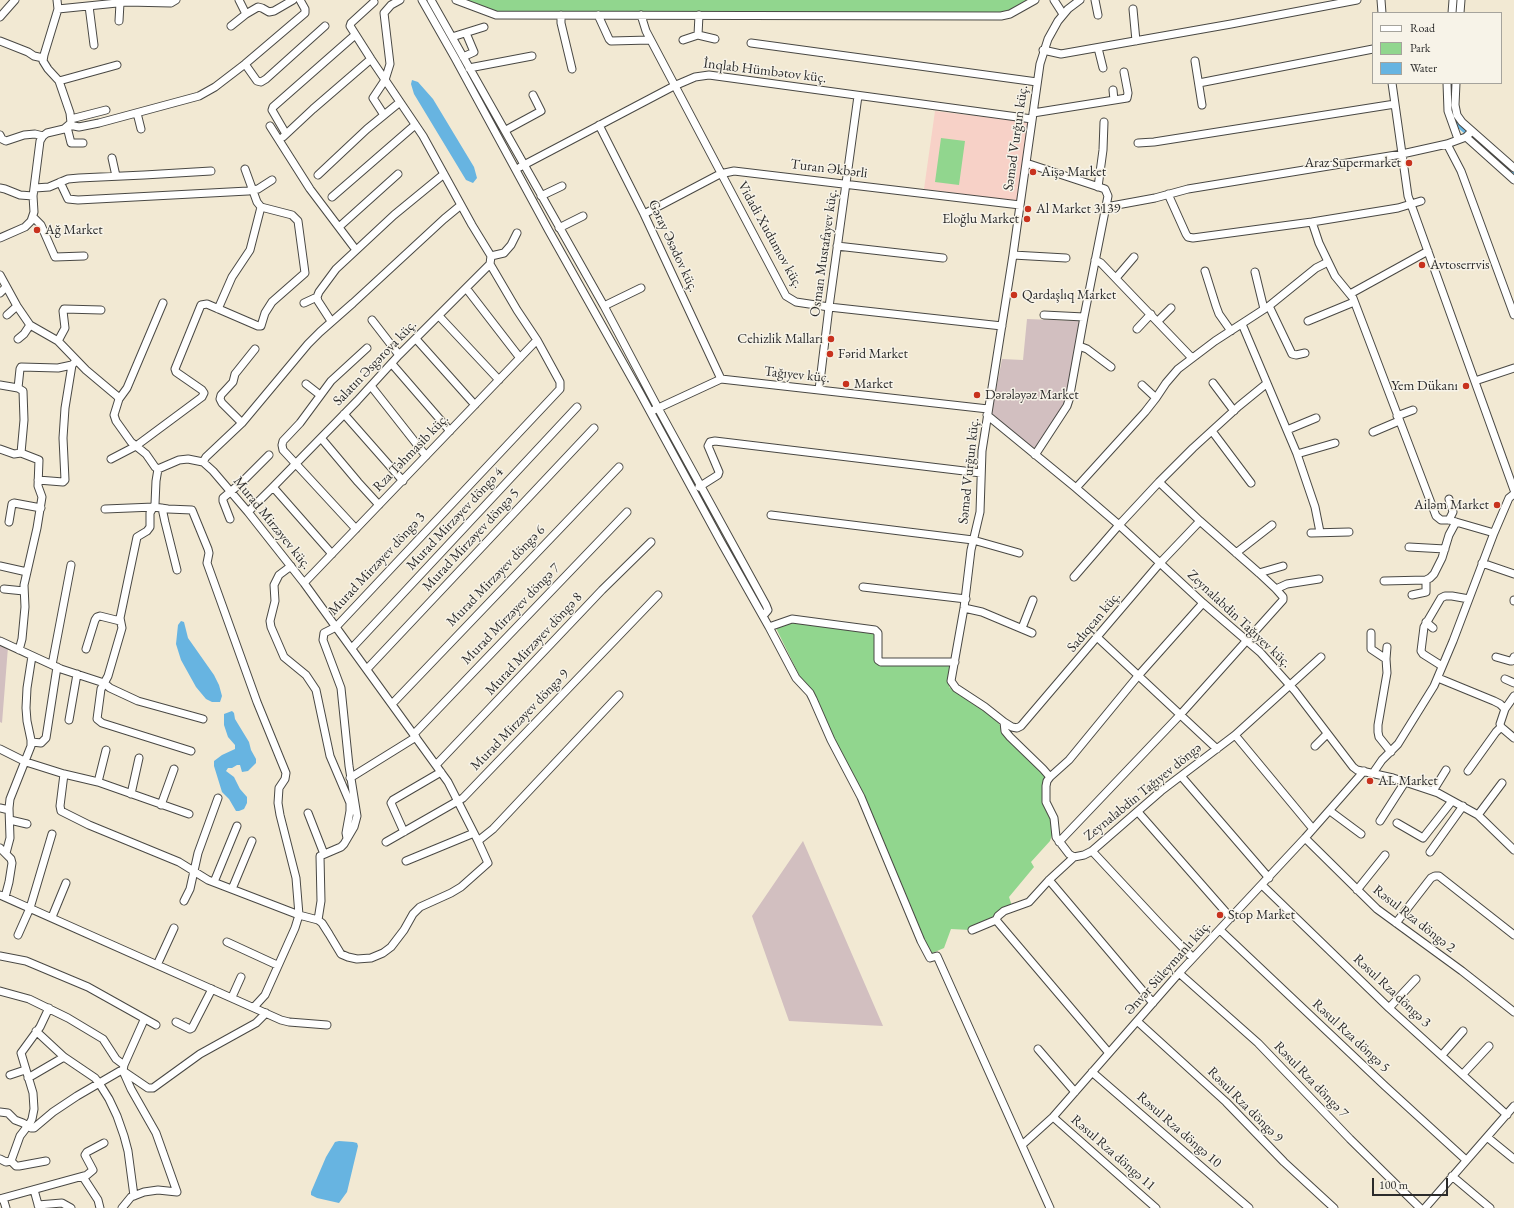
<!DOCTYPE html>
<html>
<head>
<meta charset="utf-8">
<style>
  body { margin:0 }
  #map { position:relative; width:1514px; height:1208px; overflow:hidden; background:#f2e9d3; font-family:"EB Garamond",serif }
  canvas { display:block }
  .legend { position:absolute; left:1372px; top:12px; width:130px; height:72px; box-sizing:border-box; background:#f7f3e8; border:1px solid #a5a39c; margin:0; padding:5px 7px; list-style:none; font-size:12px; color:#2b2b2b }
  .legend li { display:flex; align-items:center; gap:8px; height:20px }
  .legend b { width:20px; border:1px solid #a5a39c }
  .scale { position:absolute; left:1372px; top:1178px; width:76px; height:18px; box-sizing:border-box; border:2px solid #2b2b2b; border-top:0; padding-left:5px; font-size:12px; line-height:14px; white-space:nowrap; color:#2b2b2b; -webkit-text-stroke:3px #f7f3e8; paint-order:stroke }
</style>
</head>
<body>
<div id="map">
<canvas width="1514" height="1208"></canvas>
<ul class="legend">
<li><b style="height:5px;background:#fff"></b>Road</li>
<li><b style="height:11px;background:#91d68e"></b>Park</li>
<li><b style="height:11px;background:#67b4e1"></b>Water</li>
</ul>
<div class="scale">100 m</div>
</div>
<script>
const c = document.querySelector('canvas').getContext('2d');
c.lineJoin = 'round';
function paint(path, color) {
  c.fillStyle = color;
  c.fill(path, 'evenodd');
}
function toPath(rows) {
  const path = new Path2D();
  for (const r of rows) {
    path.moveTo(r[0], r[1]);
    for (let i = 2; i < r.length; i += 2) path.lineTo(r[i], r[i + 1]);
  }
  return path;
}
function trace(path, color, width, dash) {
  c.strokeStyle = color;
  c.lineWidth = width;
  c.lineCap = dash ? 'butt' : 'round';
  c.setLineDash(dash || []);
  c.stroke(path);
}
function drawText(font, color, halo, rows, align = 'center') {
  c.font = font + ' "EB Garamond",serif';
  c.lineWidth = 3;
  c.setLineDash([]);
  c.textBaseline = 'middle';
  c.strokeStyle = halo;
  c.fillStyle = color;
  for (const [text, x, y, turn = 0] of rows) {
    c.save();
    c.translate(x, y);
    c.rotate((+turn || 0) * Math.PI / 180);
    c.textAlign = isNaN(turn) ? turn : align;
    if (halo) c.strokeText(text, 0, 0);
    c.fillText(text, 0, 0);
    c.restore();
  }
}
paint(toPath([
  [935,111,1028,122,1017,201,924,189]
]), '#f7d1c7');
paint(toPath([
  [1027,319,1079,321,1067,398,1035,451,991,416,1002,359,1023,360],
  [0,644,8,647,2,723,0,722],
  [803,841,883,1026,789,1021,752,916]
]), '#d2bfc0');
paint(toPath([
  [462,0,1028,0,1004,13,492,12],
  [941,138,965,141,959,185,935,182],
  [792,620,876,632,876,663,951,663,949,687,995,717,1008,739,1045,773,1043,803,1052,821,1052,835,1050,841,1031,862,1034,867,1009,897,1012,906,995,914,993,919,970,930,951,929,944,948,930,954,898,877,775,626]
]), '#91d68e');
paint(toPath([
  [412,80,418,82,433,99,474,167,477,178,473,183,466,180,414,94,411,84],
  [181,621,184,622,188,638,214,675,219,685,222,696,220,702,212,702,206,699,196,687,181,660,176,644,178,625],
  [232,711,234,713,235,719,249,742,251,750,256,759,256,763,248,771,242,772,240,765,237,765,232,768,228,768,226,771,234,777,240,789,247,797,247,803,244,809,239,811,236,811,229,799,222,792,214,766,214,761,222,755,235,749,235,745,228,737,224,725,224,714],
  [339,1141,353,1142,357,1143,358,1146,347,1192,339,1203,317,1198,311,1195,311,1192,326,1157,335,1142]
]), '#67b4e1');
trace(toPath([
  [1456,13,1457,0],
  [1451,83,1452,108,1455,119,1460,126,1514,174]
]), '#67b4e1', 5.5);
const minor = toPath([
  [239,0,246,14],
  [422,0,455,58,549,231,640,393,721,542,769,627,796,678,810,693,813,699,831,740,861,797,921,941,930,958,937,956,1050,1208],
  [431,0,604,306,658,408,766,605,768,610,763,616],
  [456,0,496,15,1001,16,1010,14,1035,0],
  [1054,0,1063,14],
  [1095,0,1098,15],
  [1381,0,1382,13],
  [374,2,351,23,350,26,371,59,423,136,472,225,491,256],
  [89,6,94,45],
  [58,9,127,2,171,3,176,0],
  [1133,9,1136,41],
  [1452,13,1453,0],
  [1460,13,1461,0],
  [561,15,561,23,572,69],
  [598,15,609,39,611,41,650,40],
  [641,15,646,31,786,296,796,302,829,307,1002,326],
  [0,17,15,0],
  [119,21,120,3],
  [231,26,246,14,258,7,262,8,269,12,274,11,293,0],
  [698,35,699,15],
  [452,37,484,27],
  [683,40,698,35,715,39],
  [0,41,28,52,34,56,43,58],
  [751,43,1037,82],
  [1098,48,1103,68],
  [1043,50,1061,54,1231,24,1357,0],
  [463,57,474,52,466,33],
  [1195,61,1202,105],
  [245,64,257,81,261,82,266,79,325,26],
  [469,68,532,56],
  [59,81,117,65],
  [1199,83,1373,49],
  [1392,83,1408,196,1514,490],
  [1447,83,1448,111,1458,139],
  [1456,83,1455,105,1457,115,1462,122,1514,168],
  [1113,90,1114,100],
  [137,113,141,129],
  [1033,113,1127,98,1128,93,1124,72],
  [384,115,373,98,385,80,390,64,384,13,391,5,400,0],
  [71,119,106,110],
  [69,125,79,127,99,123,199,96,215,87,245,64,305,13,305,9,300,0],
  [599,125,644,214,721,379],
  [270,126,310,189,356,250],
  [67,127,71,143,83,143],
  [506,130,541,111,533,95],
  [286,134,272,110,273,107,355,35],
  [0,135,2,139,6,141,24,135,35,134,43,136],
  [283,137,313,109,371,59],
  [1466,137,1514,180],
  [1138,143,1154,142,1395,104],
  [1447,144,1461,171,1514,315],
  [112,158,116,176],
  [1026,163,1105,189,1108,196,1084,317,1069,400,1067,406,1035,455],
  [520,167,674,86,695,77,709,75,1032,119],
  [318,175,367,129,400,102],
  [60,182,68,199,78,200,248,191,258,189,272,180],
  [1098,187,1103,150,1104,122],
  [0,188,5,189,20,195,33,196],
  [35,188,49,187,68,179,79,178,144,175,211,171],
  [1168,194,1186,234,1188,237,1193,238,1312,222,1398,208,1421,201],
  [541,196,562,186],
  [332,197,415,125],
  [1106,207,1155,198,1188,189,1402,154,1447,144,1466,137,1472,131],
  [644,214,720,174,734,171,1020,205],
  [33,217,41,225,55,257,84,256],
  [1312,222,1319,243,1335,276,1353,298,1436,516,1441,520,1449,520,1494,533],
  [339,227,398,174],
  [559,228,583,216],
  [0,238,25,227,31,221,34,212,33,196,40,141,43,136,47,133,64,129,71,123,70,113,59,81,48,69,43,61,44,55,58,9,57,0],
  [837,246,943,258],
  [1013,255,1066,258],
  [1095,260,1101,263,1192,358],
  [1205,271,1216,306,1219,314,1231,331],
  [1255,272,1264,309],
  [0,275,17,306,30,325,58,341,86,370,117,396,119,399,114,415,116,421,131,442,146,454,155,467,158,469,179,460,188,459,203,462,213,471,248,512,304,583,448,782,478,841,488,863,461,887,451,893,420,907,413,914,404,930,391,947,383,953,371,958,357,959,348,957,341,954,329,934,322,923,318,920,299,915,208,880,179,862,89,825,61,811,60,806,64,774],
  [1116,278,1134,257],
  [466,288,520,358],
  [0,293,6,287],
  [1350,294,1428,251],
  [304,303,317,297],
  [604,306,641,288],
  [1269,306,1292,354,1296,355,1305,353],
  [218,309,232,277,250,250,261,207],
  [7,315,17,306],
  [1044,315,1084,317],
  [439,316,499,380],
  [372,320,399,355],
  [331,321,318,301,317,297,319,292,336,269,394,215,444,174],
  [1158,321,1171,308],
  [1308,321,1354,302],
  [1242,324,1297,454,1315,507,1320,532],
  [1137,329,1151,314],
  [18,339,24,334,30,325],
  [416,339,475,405],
  [58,341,65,328,63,311,64,309,101,310],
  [1079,346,1087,349,1111,367],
  [392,364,450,431],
  [721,379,988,409],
  [1475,381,1514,368],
  [1213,383,1234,411],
  [306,384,320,395],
  [0,385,18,388,23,391,24,420,21,453,39,460,38,486,42,497,37,528,24,585,25,607,22,639,19,650],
  [1142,385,1156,398],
  [371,386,426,456],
  [18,388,20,369,21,367,58,368,72,365,74,363],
  [819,390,829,307,858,96],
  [119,399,127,388,163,303],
  [654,410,721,379],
  [344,414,403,481],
  [987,415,1076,488,1119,525,1203,603,1260,652,1295,691,1353,767,1357,770,1393,778,1438,793,1478,815,1514,850],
  [1397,416,1413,410],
  [242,423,222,403,220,399,221,395,233,382,235,374,255,349],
  [1287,430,1316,418],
  [1212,431,1251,483],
  [1373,432,1399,421],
  [321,438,358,482,379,505],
  [0,449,14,454,21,453],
  [1297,454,1335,443],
  [111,459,136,446,202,397,204,393,202,390,176,372,175,369,201,305,207,304,258,326,261,326,265,313,272,302,305,273,298,221,292,215,261,207,257,202,245,169],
  [203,462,206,457,242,423,308,344,320,332,353,303,444,219,461,205],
  [158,469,156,481,155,504,150,513,150,527,147,531,137,537,120,618,122,628,108,676,101,689,97,719,102,723,191,751],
  [38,480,63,482,65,480,63,438,65,408,72,365],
  [273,487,332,554],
  [699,487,718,475,719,472,708,446,710,442,715,441,981,473],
  [1076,488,1145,412,1156,398,1166,383,1178,369,1215,341,1269,306,1316,268,1328,262],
  [1449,499,1453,512,1449,520],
  [162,508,165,522,177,570],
  [105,509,154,507,168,509,192,510,208,549,209,553,207,563,257,702,286,773,285,779,279,788,278,803,280,815,296,878,299,915,295,928,265,995,254,1007],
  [248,512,273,487,357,401,399,355,490,264,491,256,504,253,511,245,517,233],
  [771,515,973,540,1019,553],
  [230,519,223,501,223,498,242,482,269,455],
  [9,522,12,504,14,503,41,508],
  [356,529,283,450,282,445,283,441,300,423,331,381,367,348],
  [1311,533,1349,532],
  [1409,547,1445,549],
  [1236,553,1272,525],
  [1482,563,1514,574],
  [0,566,27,572],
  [291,566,279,575,274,585,275,601,270,621,271,627,284,657,306,675,316,690,330,756,350,803,350,811,346,833,347,838],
  [1259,573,1283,566],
  [1074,577,1119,525,1159,482,1193,448,1239,406,1266,384],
  [1384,581,1426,580,1430,578,1434,574,1442,558,1449,535,1456,522],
  [304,583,537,340],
  [863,587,966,599],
  [4,589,24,591],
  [1276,589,1287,584,1319,579],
  [1412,595,1426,592,1426,580],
  [1514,600,1514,601],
  [964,608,982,612,1032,633],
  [1426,622,1433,628],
  [769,627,792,619,875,630,878,633,878,660,881,662,955,662],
  [1022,628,1033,600],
  [1371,633,1371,649,1386,659,1387,673,1378,725,1378,732,1379,737,1391,752],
  [1098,638,1217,749],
  [0,641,61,669,104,683,110,688,138,701,203,719],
  [352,648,577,407],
  [86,649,95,620,97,617,100,616,120,621],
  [1496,657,1510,661,1512,661,1514,657],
  [1386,659,1387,647],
  [52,665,71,565],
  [1442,666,1423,654,1421,651,1424,627,1441,598,1445,596,1452,596,1469,599],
  [367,669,594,428],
  [1438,678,1494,701,1500,704,1505,709],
  [1505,679,1514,683],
  [1514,696,1505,709,1500,724,1501,727,1514,738],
  [392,704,619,467],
  [69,720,77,674],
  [1004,722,1012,727,1017,728,1021,726,1160,563,1200,521],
  [414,734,627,512],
  [1235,735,1313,829],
  [32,742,41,743,46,738,57,667],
  [1315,746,1327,734],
  [0,749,26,762,64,774,98,782,189,814],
  [436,765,602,590,651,542],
  [1468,771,1496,732,1501,727],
  [1373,773,1382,760,1398,744,1434,686,1453,641,1494,533,1509,498,1514,494],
  [1181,776,1269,878],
  [1050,777,1069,760,1138,676,1203,603],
  [350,778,416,737],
  [98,782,106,750],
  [1433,791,1446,770],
  [131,794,139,758],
  [161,805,174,769],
  [0,808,9,810],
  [1330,811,1361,834],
  [1138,812,1231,918],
  [308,813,324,854],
  [1478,815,1502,783],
  [10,820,27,824],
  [1380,821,1405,782],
  [1397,823,1423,838,1452,801],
  [404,832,391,803,393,800,441,772],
  [1305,838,1377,909,1462,971,1514,1012],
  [478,841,493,829,619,695],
  [386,842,463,798,658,595],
  [1059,842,1180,715,1283,600,1283,597,1276,589,1259,573,1200,521,1159,482],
  [0,848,11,859,12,863,9,882,5,897],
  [1092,851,1160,924,1193,958],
  [1430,852,1463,806],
  [6,853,10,838,9,808,10,799,31,746,31,740,27,721,26,708,27,688,32,656],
  [1074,857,1069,854,1056,837,1054,818,1046,802,1046,786,1047,781,1050,777,1043,769,1010,737,1005,731,1004,722,985,707,956,688,951,681,964,608,971,550,980,512,982,451,1013,255,1040,64,1048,39,1058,21,1068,9,1080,0],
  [406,861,474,833],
  [1049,880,1153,1003],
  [214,882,237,826],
  [1262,885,1389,1008,1507,1115],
  [232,889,252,841],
  [1357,890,1385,855],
  [0,895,281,1020,289,1022,327,1025],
  [184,901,190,889,198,853,218,798],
  [52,917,66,883],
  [318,920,321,901,320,856,341,847,344,844,354,827,357,816,349,766,341,688,323,640,324,633,336,627,560,389,560,382,537,340,517,310,490,264],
  [996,920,1109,1053],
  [1396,923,1431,878,1435,876,1439,876,1514,935],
  [972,930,996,920,998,916,1004,911,1029,902,1049,880,1074,857,1084,855,1092,851,1161,791,1235,735,1321,657],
  [1220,930,1385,1086,1466,1160],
  [18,935,30,908,52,834],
  [227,942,277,965],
  [0,956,26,961,88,987,156,1025],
  [157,965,174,928],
  [1179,973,1258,1043,1350,1139,1420,1208],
  [0,991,29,999,68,1018,103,1039,116,1059,124,1065],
  [232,997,241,977],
  [1389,1008,1416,979],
  [1137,1021,1226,1102,1284,1162,1334,1208],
  [176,1022,190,1029,192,1028,212,989],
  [36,1031,64,1057,95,1078,99,1083,109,1099,117,1116,124,1136,128,1151,134,1196],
  [1038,1049,1075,1092],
  [1442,1055,1463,1031],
  [1092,1072,1249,1208],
  [1463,1074,1489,1046],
  [10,1075,25,1070],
  [28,1078,64,1057],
  [0,1112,8,1113,15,1120,23,1123,31,1128,34,1128,53,1112,77,1096,120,1071,123,1071,148,1088,153,1088,200,1054,256,1023,266,1013],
  [1053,1117,1156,1208],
  [1487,1137,1514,1159],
  [1022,1145,1053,1117,1179,973,1305,838,1364,771],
  [0,1159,6,1162,11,1161,20,1136,30,1123,32,1119,34,1109,33,1093,21,1053,40,1027,49,1008],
  [11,1161,16,1166,19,1166,46,1161],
  [1452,1176,1490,1208],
  [83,1177,98,1200,100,1208],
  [34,1190,39,1208],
  [3,1198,6,1208],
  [0,1199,87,1175,93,1170,85,1155,87,1152,104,1143],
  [38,1205,62,1203,71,1208],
  [122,1208,131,1197,144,1192,158,1190,177,1192,156,1133,131,1089,123,1071,124,1065,144,1020],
  [1425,1208,1514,1106]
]);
trace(minor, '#494844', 9);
trace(minor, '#fff', 7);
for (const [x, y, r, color] of [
  [1409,163,4,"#c8321e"],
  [1033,172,4,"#c8321e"],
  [1028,209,4,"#c8321e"],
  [1027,219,4,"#c8321e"],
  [37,230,4,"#c8321e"],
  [1422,265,4,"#c8321e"],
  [1014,295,4,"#c8321e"],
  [831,339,4,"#c8321e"],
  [830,354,4,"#c8321e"],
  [846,384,4,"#c8321e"],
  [1466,386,4,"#c8321e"],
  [977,395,4,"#c8321e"],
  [1497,505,4,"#c8321e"],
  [1370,781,4,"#c8321e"],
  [1220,915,4,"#c8321e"]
]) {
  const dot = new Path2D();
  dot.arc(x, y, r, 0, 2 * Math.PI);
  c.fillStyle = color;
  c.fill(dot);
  trace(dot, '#f7f3e8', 1.5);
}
drawText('14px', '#2b2b2b', '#f7f3e8', [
  ["İnqlab Hümbətov küç.",765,71,7],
  ["Səməd Vurğun küç.",1016,138,-82],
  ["Turan Əkbərli",829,169,7],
  ["Vidadi Xudumov küç.",770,235,61],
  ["Gəray Əsədov küç.",673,246,65],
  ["Osman Mustafayev küç.",824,253,-82],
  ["Salatın Əsgərova küç.",375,363,-46],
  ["Tağıyev küç.",797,375,6],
  ["Rza Təhmasib küç.",411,453,-46],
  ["Səməd Vurğun küç.",969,471,-84],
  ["Murad Mirzəyev döngə 4",455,519,-47],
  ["Murad Mirzəyev küç.",272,523,51],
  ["Murad Mirzəyev döngə 5",471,540,-47],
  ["Murad Mirzəyev döngə 3",377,564,-47],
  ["Murad Mirzəyev döngə 6",496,576,-46],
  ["Murad Mirzəyev döngə 7",511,614,-46],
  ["Zeynalabdin Tağıyev küç.",1239,619,43],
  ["Sadıqcan küç.",1094,622,-50],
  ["Murad Mirzəyev döngə 8",534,644,-47],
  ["Murad Mirzəyev döngə 9",520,720,-46],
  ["Zeynalabdin Tağıyev döngə",1143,792,-39],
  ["Rəsul Rza döngə 2",1414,919,38],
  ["Ənvər Süleymanlı küç.",1168,968,-48],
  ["Rəsul Rza döngə 3",1392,991,43],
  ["Rəsul Rza döngə 5",1351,1036,43],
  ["Rəsul Rza döngə 7",1311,1080,46],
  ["Rəsul Rza döngə 9",1245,1105,45],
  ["Rəsul Rza döngə 10",1179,1130,41],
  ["Rəsul Rza döngə 11",1113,1153,41]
]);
drawText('14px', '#2b2b2b', '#f7f3e8', [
  ["Araz Supermarket",1401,163,"right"],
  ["Aişə Market",1041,172],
  ["Al Market 3139",1036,209],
  ["Eloğlu Market",1019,219,"right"],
  ["Ağ Market",45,230],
  ["Avtoserrvis",1430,265],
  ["Qardaşlıq Market",1022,295],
  ["Cehizlik Malları",823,339,"right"],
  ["Fərid Market",838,354],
  ["Market",854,384],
  ["Yem Dükanı",1458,386,"right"],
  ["Dərələyəz Market",985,395],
  ["Ailəm Market",1489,505,"right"],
  ["AL Market",1378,781],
  ["Stop Market",1228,915]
], 'left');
</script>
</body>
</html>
